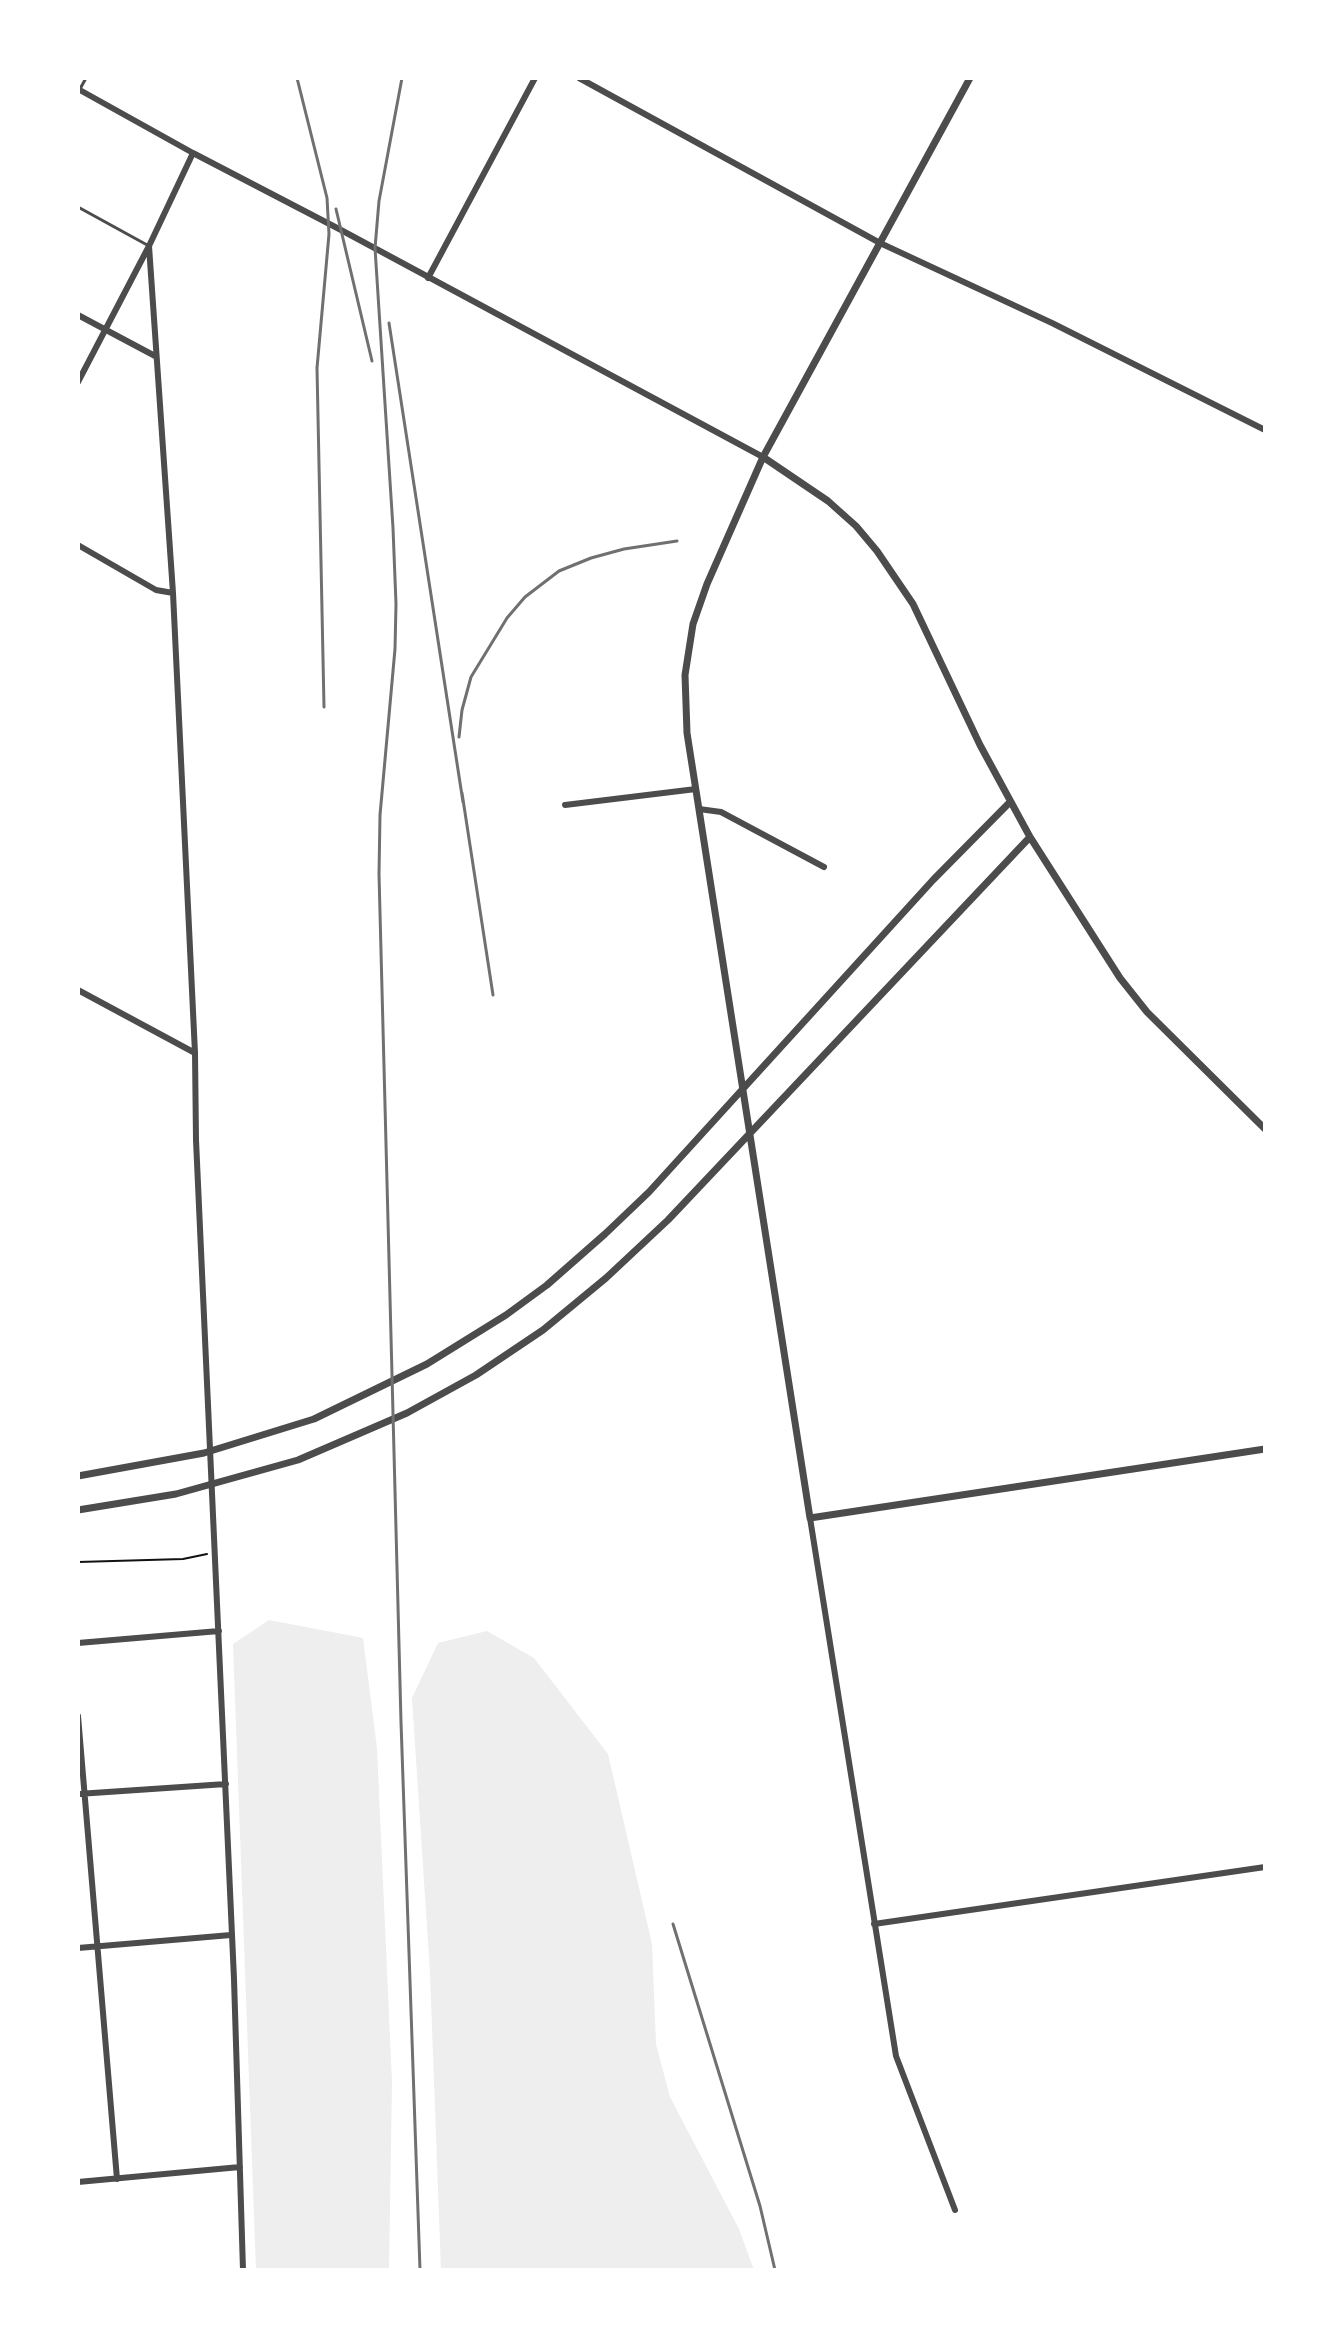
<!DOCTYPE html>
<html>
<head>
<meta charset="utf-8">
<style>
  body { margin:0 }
  #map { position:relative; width:1343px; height:2348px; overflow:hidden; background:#fff; font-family:Mulish,sans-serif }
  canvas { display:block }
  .frame { position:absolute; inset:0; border:80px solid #fff; pointer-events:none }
</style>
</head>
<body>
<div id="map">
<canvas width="1343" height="2348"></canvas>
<div class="frame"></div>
</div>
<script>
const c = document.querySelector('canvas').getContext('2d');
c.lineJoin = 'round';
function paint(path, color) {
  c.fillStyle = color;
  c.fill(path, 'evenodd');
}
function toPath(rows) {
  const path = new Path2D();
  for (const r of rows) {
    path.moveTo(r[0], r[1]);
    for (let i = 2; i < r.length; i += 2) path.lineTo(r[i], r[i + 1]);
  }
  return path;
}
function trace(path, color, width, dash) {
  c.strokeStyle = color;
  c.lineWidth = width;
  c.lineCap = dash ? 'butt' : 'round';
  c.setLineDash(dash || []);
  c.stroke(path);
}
paint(toPath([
  [269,1620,363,1638,377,1748,392,2082,389,2270,256,2270,233,1644],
  [487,1631,534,1658,608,1754,652,1944,656,2044,670,2097,739,2229,754,2270,441,2270,430,1973,412,1698,438,1643]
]), '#eee');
trace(toPath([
  [78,1562,183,1559,207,1554]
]), '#111', 2);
trace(toPath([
  [80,89,86,78],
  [78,207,149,246]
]), '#4c4c4c', 3);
trace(toPath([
  [579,78,880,243,1052,323,1265,430],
  [78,89,193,153,341,230,763,457],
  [149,246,173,593,195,1053,196,1140,234,1979,243,2270],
  [428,278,535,78],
  [78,315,155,356],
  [78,382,149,246,193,153],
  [78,545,156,590,173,593],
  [565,805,696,789],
  [699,809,721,812,824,867],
  [78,990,195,1053],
  [810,1518,896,2056,955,2210],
  [78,1643,219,1631],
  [78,1716,117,2179],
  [78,1794,226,1784],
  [874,1924,1265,1867],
  [78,1948,231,1935],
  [78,2182,240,2167]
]), '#4c4c4c', 6);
trace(toPath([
  [970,78,763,457,707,584,693,624,685,675,687,733,810,1518,1265,1449],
  [763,457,828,501,856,526,877,551,913,604,980,745,1030,837,1120,978,1147,1012,1265,1129],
  [78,1476,204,1453,314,1419,427,1364,506,1315,547,1285,605,1234,649,1192,933,880,1010,802],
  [78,1510,176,1494,298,1460,407,1413,476,1375,543,1330,606,1278,668,1220,1030,837]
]), '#4c4c4c', 7);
trace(toPath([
  [297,78,327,198,329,234,317,368,324,707],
  [402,78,379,201,375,248,393,528,396,604,395,649,380,815,379,874,401,1722,420,2270],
  [336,209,372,361],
  [389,323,463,802],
  [459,737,462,710,471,677,507,618,525,597,559,571,591,558,624,549,677,541],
  [462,793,493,995],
  [673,1924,760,2206,775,2270]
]), '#707070', 3);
</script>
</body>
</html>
